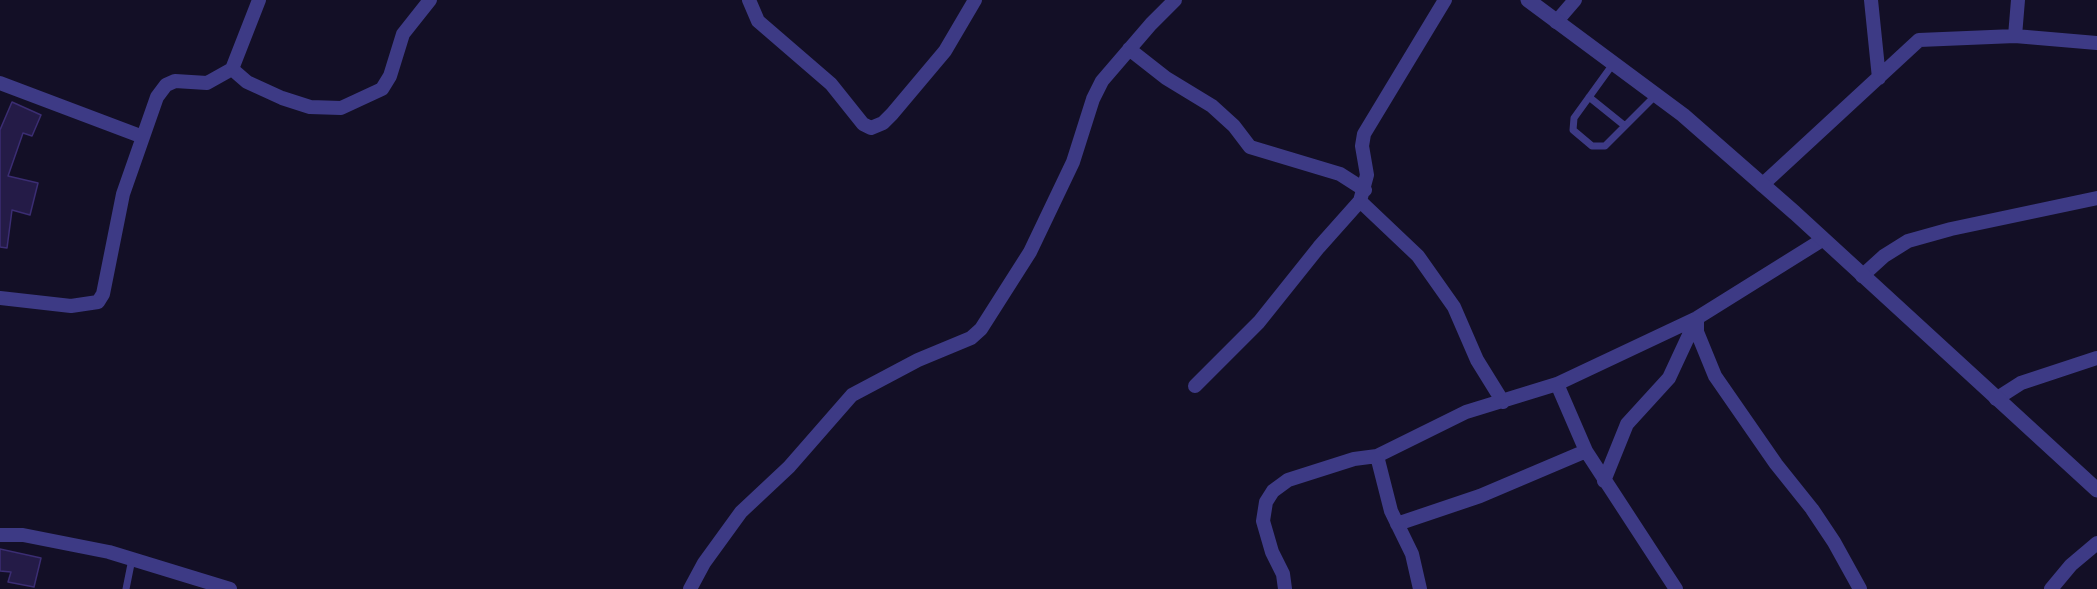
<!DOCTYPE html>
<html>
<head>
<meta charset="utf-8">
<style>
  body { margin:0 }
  canvas { display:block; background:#130f26 }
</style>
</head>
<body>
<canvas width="2097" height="589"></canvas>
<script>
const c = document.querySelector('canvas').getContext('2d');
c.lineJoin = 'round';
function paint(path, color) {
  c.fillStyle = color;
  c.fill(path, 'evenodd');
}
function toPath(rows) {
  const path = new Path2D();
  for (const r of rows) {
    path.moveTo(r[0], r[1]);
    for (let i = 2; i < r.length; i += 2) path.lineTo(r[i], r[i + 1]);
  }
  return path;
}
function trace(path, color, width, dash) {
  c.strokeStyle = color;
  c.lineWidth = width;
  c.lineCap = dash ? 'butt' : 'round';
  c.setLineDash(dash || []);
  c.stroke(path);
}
const building = toPath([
  [12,102,41,115,32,136,23,133,8,176,38,183,30,215,12,210,7,248,0,247,0,130,12,102],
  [0,549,41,558,34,587,8,582,11,572,0,571,0,549]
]);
paint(building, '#241b47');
trace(building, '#3b2d73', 1.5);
trace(toPath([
  [1613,64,1574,118,1573,130,1592,146,1605,146,1656,95],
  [1589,97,1625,126],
  [126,589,132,559]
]), '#3d3a85', 7);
trace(toPath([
  [749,0,758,21,831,84,863,124,871,128,883,123,892,114,945,51,975,0],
  [1871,0,1879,78],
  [1556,22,1575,0],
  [2015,36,2018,0],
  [1129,49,1166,78,1212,106,1234,126,1250,147,1340,174,1365,190],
  [232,69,247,82,282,98,310,107,341,108,382,89,390,76,403,34,430,0],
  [0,83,143,137],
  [1762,185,1919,40,2015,36,2097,43],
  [1360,201,1418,256,1454,307,1477,360,1503,402],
  [1862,276,1884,256,1908,241,1951,229,2097,198],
  [0,298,71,306,98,302,103,294,123,194,157,97,166,85,175,81,207,83,232,69,259,0],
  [1697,318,1697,332,1715,376,1776,464,1812,509,1834,542,1860,589],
  [1557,384,1586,451,1676,589],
  [1195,386,1259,322,1319,247,1360,201,1367,175,1362,146,1364,134,1445,0],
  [1996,399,2021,383,2097,358],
  [1377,456,1391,511,1412,554,1420,589],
  [1604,481,1627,424,1669,378,1696,320],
  [1397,524,1480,496,1586,451],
  [0,535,23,535,109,552,230,589],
  [690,589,704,563,741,512,789,467,852,395,918,360,971,338,981,329,1030,252,1073,162,1093,99,1102,81,1151,24,1175,0],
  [1285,589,1283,574,1272,552,1263,521,1266,502,1273,491,1288,480,1354,459,1377,456,1466,412,1557,384,1697,318,1822,240],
  [2051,589,2071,565,2097,543]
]), '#3d3a85', 14);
trace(toPath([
  [1528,0,1683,115,1795,213,2097,490]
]), '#3d3a85', 15);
</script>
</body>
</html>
